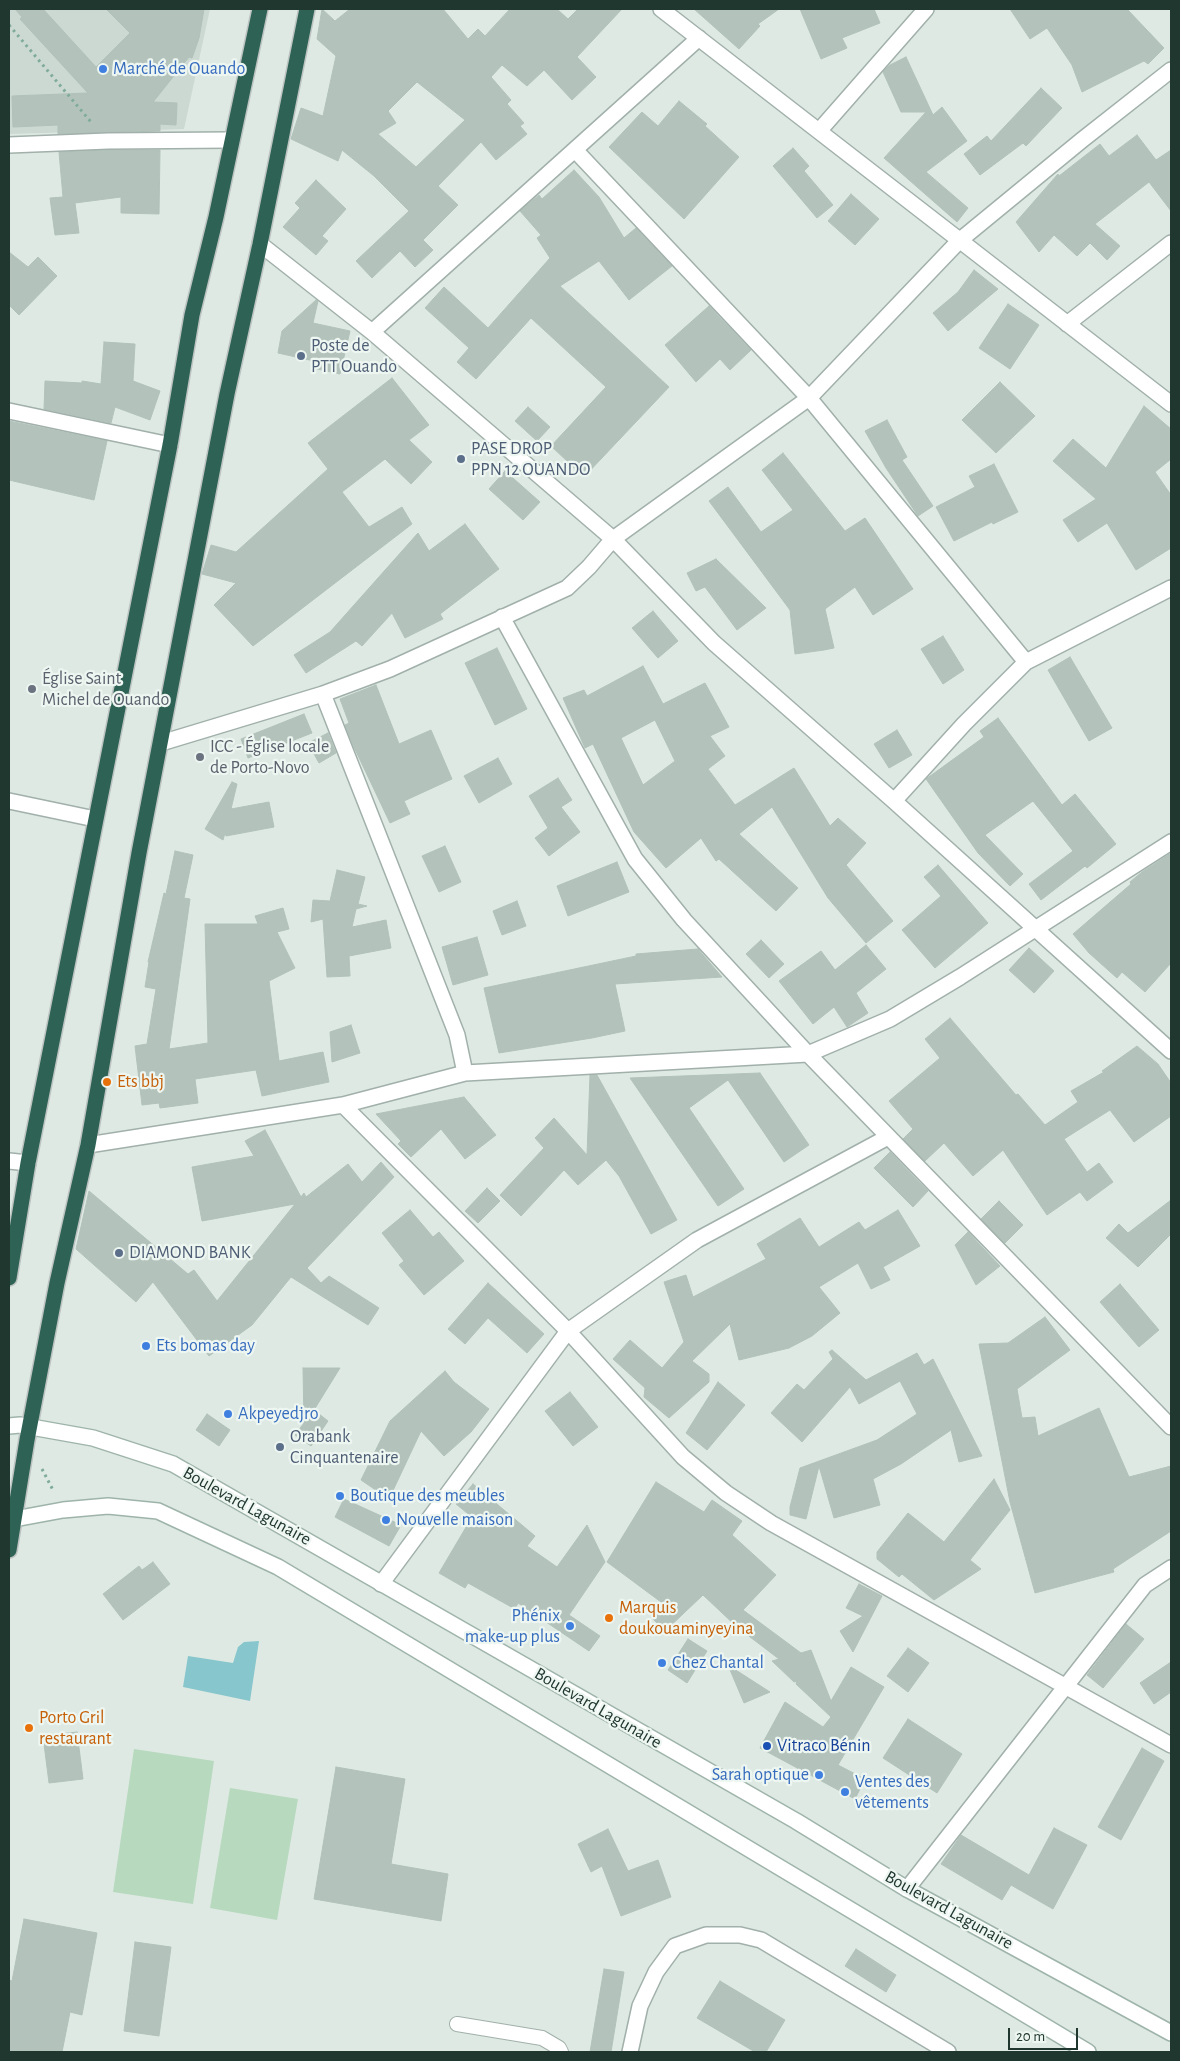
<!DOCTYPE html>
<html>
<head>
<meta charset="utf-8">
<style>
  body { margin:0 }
  #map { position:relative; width:1180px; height:2061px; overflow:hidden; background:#dee9e3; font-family:"Alegreya Sans",sans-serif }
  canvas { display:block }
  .frame { position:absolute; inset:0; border:10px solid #203730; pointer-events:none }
  .scale { position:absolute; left:1008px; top:2028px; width:70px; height:22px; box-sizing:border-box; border:2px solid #203730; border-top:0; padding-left:6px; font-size:15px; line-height:18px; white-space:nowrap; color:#203730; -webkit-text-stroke:4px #eef6f1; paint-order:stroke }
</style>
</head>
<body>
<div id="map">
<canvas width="1180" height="2061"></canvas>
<div class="frame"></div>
<div class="scale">20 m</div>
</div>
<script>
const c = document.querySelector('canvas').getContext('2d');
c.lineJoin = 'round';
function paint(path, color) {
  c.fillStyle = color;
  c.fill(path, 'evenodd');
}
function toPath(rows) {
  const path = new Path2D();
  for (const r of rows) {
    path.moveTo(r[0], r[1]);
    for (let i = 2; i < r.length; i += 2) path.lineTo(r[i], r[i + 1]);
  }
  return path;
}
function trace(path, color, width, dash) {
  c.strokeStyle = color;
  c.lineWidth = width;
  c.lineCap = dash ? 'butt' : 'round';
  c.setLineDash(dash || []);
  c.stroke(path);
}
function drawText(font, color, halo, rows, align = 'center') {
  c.font = font + ' "Alegreya Sans",sans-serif';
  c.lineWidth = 4.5;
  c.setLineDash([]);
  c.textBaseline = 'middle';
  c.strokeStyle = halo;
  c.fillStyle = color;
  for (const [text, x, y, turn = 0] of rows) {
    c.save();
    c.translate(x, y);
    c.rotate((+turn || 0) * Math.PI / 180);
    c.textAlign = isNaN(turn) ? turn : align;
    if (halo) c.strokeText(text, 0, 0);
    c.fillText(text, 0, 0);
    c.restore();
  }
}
paint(toPath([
  [9,9,210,9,184,129,9,134]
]), '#ccd8d2');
paint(toPath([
  [134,1749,214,1761,193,1904,113,1892],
  [230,1788,298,1799,277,1920,210,1908]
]), '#b7d9be');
paint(toPath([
  [259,1641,250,1701,183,1687,188,1656,233,1663,238,1647,244,1642]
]), '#87c6cc');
const building = toPath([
  [15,9,43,9,96,67,130,33,106,9,204,9,199,38,192,58,189,57,153,102,177,103,176,125,160,124,160,131,58,134,58,125,13,127,12,96,88,93,20,19,22,17,15,9],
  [322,9,335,21,350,9,443,9,468,39,478,29,485,36,510,9,557,9,568,19,578,9,622,9,577,57,596,77,572,100,544,70,527,86,502,65,491,77,511,100,507,104,524,123,520,126,527,134,496,160,481,142,438,186,458,205,423,240,433,250,415,267,400,251,372,278,356,261,409,211,374,176,342,150,338,161,291,139,301,108,323,116,336,56,317,39,322,9],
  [417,82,465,120,416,167,378,134,396,123,388,111,417,82],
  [694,9,779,9,758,24,760,26,739,49,694,9],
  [800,9,874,9,880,23,842,38,847,48,821,59,800,9],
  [1010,9,1127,9,1164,48,1148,64,1144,61,1082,92,1072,65,1047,28,1030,39,1010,9],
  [906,57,933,115,942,107,967,141,926,172,968,208,957,222,884,158,926,112,901,112,883,72,890,65,906,57],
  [1041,88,1062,108,1026,146,1023,143,980,175,964,154,987,136,991,141,1041,88],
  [679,101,707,124,705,126,739,157,684,219,609,147,642,112,658,126,679,101],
  [1137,135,1156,160,1171,150,1171,211,1149,182,1095,224,1120,246,1107,260,1090,243,1077,256,1054,235,1039,252,1016,222,1058,174,1059,176,1100,144,1109,156,1137,135],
  [793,148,809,166,804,171,833,205,817,218,773,166,793,148],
  [108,150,160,150,159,214,121,213,121,197,75,203,79,233,55,235,50,198,63,197,59,152,108,150],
  [574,170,599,197,624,238,636,228,672,266,629,300,599,261,560,286,669,387,584,477,551,446,606,387,531,318,476,379,457,362,469,348,425,308,444,287,488,328,550,258,537,238,541,235,520,211,539,195,542,199,574,170],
  [316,180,346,209,322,236,328,241,316,255,283,227,300,208,295,203,316,180],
  [851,194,879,219,855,245,828,221,851,194],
  [9,252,28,267,38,257,57,276,19,315,9,305,9,252],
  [974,270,998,289,948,331,933,313,958,292,974,270],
  [316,300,318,301,313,323,350,331,340,374,313,368,314,361,278,353,282,331,316,300],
  [1008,304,1039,325,1010,369,979,348,1008,304],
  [709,306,751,350,730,370,720,359,696,382,665,345,709,306],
  [104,342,135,344,133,381,160,391,150,420,115,407,111,423,44,409,45,381,82,383,82,381,101,384,104,342],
  [392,378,429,425,409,440,432,462,411,484,385,459,342,492,369,527,402,507,412,524,253,646,214,605,236,583,202,574,211,545,236,552,328,469,308,443,392,378],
  [1000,382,1035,416,996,453,962,420,1000,382],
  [1144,406,1171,429,1171,459,1155,472,1171,495,1171,548,1136,570,1107,523,1078,542,1063,520,1096,499,1053,461,1073,439,1106,468,1144,406],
  [528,407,550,427,537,441,515,421,528,407],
  [887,420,907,457,902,460,933,506,918,516,886,468,865,431,887,420],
  [9,421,107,441,94,500,9,480,9,421],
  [783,453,845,531,865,518,913,589,873,615,855,587,825,609,834,648,824,650,795,654,790,610,709,501,728,487,761,532,793,510,762,470,783,453],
  [994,464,1018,512,993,524,992,522,954,541,936,507,975,487,969,476,994,464],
  [505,471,540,502,523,520,489,489,505,471],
  [465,524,499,569,440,614,443,619,405,638,392,613,362,646,356,641,306,673,294,655,330,632,418,533,429,551,465,524],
  [716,559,766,608,737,630,705,587,696,591,687,573,716,559],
  [653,611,678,641,658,658,632,628,653,611],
  [943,636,964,670,943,684,921,649,943,636],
  [497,648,527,709,495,725,465,663,497,648],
  [1070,657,1112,728,1089,741,1048,670,1070,657],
  [643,666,663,704,705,683,729,727,710,736,725,756,708,769,735,805,794,768,830,826,838,818,866,843,846,865,893,921,866,943,828,898,772,807,739,834,798,888,776,911,719,859,716,861,701,838,666,868,634,832,593,744,585,748,563,698,584,690,587,696,643,666],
  [655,720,675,761,643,785,621,738,655,720],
  [376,685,399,744,431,730,452,779,404,801,410,814,390,823,353,745,345,725,349,723,340,699,376,685],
  [304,714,312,733,248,758,241,739,304,714],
  [998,718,1062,805,1075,794,1116,844,1087,868,1085,866,1041,900,1029,884,1073,851,1033,801,985,835,1023,874,1010,886,978,853,926,779,984,737,980,731,998,718],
  [897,730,912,755,889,768,874,744,897,730],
  [328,733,336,753,319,763,308,743,328,733],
  [498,758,512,784,479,803,464,776,498,758],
  [558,778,572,800,561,807,580,832,549,856,535,838,548,828,529,796,558,778],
  [232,782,237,784,231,809,269,802,274,827,226,836,225,833,223,840,205,829,232,782],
  [445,846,461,882,439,892,422,856,445,846],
  [175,851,193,855,184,898,190,899,169,1049,208,1043,205,924,258,924,255,916,283,908,289,929,277,932,295,968,269,981,279,1061,323,1052,329,1082,262,1096,256,1070,195,1079,198,1103,160,1108,159,1103,142,1105,135,1046,147,1044,156,989,145,987,149,962,148,962,164,893,166,894,175,851],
  [1171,853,1171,963,1145,992,1122,972,1117,978,1089,953,1073,934,1131,884,1130,882,1142,872,1171,853],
  [617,862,629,892,568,916,557,886,617,862],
  [938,865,988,923,935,968,902,930,941,896,924,877,938,865],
  [337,870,365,877,358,904,367,906,356,909,352,927,386,920,391,948,349,956,350,976,327,977,323,919,311,922,313,900,330,901,337,870],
  [517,901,526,926,502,935,493,911,517,901],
  [477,937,488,975,453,985,442,947,477,937],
  [761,940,784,964,769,978,746,954,761,940],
  [866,945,886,969,856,993,868,1013,847,1027,834,1007,813,1024,779,981,821,951,835,970,866,945],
  [1029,948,1054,971,1034,993,1009,970,1029,948],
  [698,949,722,977,615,984,625,1031,592,1038,499,1053,484,988,636,956,636,954,698,949],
  [950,1018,1016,1095,1018,1094,1045,1125,1078,1102,1071,1091,1104,1072,1102,1071,1137,1046,1158,1064,1171,1083,1171,1116,1134,1142,1110,1110,1064,1139,1087,1172,1099,1163,1113,1182,1087,1201,1080,1192,1047,1215,1003,1150,973,1176,944,1143,925,1161,903,1139,913,1129,889,1101,940,1058,925,1039,950,1018],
  [351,1025,360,1053,332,1062,330,1032,351,1025],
  [760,1073,809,1145,784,1162,728,1080,689,1108,744,1189,718,1206,630,1078,760,1073],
  [590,1075,597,1075,677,1220,651,1234,619,1176,606,1160,578,1185,564,1170,521,1216,500,1195,544,1148,535,1138,554,1118,587,1155,590,1075],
  [464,1097,496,1135,465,1159,441,1129,411,1157,398,1144,401,1141,376,1114,464,1097],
  [265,1130,301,1197,304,1193,306,1197,348,1164,362,1182,381,1162,394,1177,307,1268,321,1283,329,1276,379,1308,368,1325,291,1277,252,1325,209,1356,153,1282,136,1302,76,1249,89,1191,188,1274,194,1270,217,1301,295,1204,202,1221,192,1167,254,1156,245,1141,265,1130],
  [890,1152,928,1191,913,1207,874,1168,890,1152],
  [487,1188,500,1201,478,1223,465,1211,487,1188],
  [1171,1200,1171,1234,1138,1267,1106,1238,1119,1224,1128,1233,1171,1200],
  [999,1201,1023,1225,1005,1243,981,1219,999,1201],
  [410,1210,433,1237,439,1232,464,1261,424,1295,399,1265,404,1261,382,1233,410,1210],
  [898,1210,920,1246,883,1267,890,1280,871,1289,858,1263,819,1287,840,1313,812,1336,789,1348,739,1360,730,1324,692,1361,709,1374,709,1382,669,1418,644,1397,645,1388,613,1359,630,1340,662,1368,684,1342,664,1282,686,1275,693,1297,766,1259,757,1244,800,1218,819,1247,859,1222,865,1230,898,1210],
  [968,1232,1000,1266,976,1285,955,1245,968,1232],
  [488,1283,544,1334,527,1353,488,1318,465,1344,448,1329,488,1283],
  [1120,1284,1159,1330,1139,1347,1100,1302,1120,1284],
  [1045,1317,1070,1350,1017,1389,1022,1418,1035,1417,1038,1436,1099,1408,1129,1477,1171,1466,1171,1531,1113,1569,1114,1572,1035,1593,1010,1502,979,1344,1008,1343,1045,1317],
  [832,1350,866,1380,917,1353,924,1365,933,1359,982,1456,959,1462,951,1430,901,1464,873,1479,880,1505,834,1518,819,1466,806,1519,790,1515,790,1507,800,1468,877,1440,917,1414,900,1381,859,1404,850,1387,802,1442,771,1413,797,1384,804,1390,833,1359,829,1352,832,1350],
  [303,1368,340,1368,314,1410,328,1421,311,1446,295,1435,304,1423,303,1368],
  [445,1371,454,1382,489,1409,471,1432,444,1456,421,1431,389,1499,361,1480,390,1421,445,1371],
  [718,1382,745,1405,707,1450,686,1433,718,1382],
  [570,1392,598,1427,573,1446,545,1411,570,1392],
  [207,1414,230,1430,219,1446,196,1430,207,1414],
  [994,1479,1010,1510,970,1560,981,1569,934,1600,902,1574,899,1577,877,1559,877,1552,908,1513,944,1542,994,1479],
  [656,1482,704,1512,712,1500,742,1521,732,1535,776,1575,743,1610,801,1653,811,1650,831,1701,851,1667,884,1687,838,1765,865,1779,855,1799,760,1748,785,1702,823,1727,831,1717,796,1684,797,1681,794,1682,772,1661,779,1659,737,1627,703,1595,665,1631,652,1618,665,1605,607,1562,656,1482],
  [473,1484,535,1536,527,1546,557,1567,587,1525,605,1562,569,1615,600,1636,589,1651,518,1603,515,1609,468,1583,465,1588,439,1573,472,1517,456,1504,473,1484],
  [344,1499,401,1525,389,1546,335,1517,344,1499],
  [153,1562,170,1584,123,1620,103,1594,139,1566,142,1570,153,1562],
  [859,1584,882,1596,853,1652,840,1631,863,1616,846,1608,859,1584],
  [1126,1624,1144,1639,1103,1688,1087,1675,1126,1624],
  [688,1639,707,1651,687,1683,668,1670,688,1639],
  [908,1648,929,1663,908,1692,887,1676,908,1648],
  [1171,1662,1171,1692,1154,1704,1140,1683,1171,1662],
  [728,1665,770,1692,744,1703,728,1665],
  [908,1719,962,1754,937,1793,883,1758,908,1719],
  [77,1732,83,1779,49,1783,43,1736,77,1732],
  [1142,1748,1164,1761,1121,1840,1098,1827,1142,1748],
  [336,1767,405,1779,391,1864,448,1874,441,1921,314,1899,336,1767],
  [1054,1828,1087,1845,1053,1909,1011,1885,1002,1900,941,1864,961,1835,1029,1875,1054,1828],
  [608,1829,628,1871,658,1860,671,1897,621,1916,602,1866,591,1872,578,1844,608,1829],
  [24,1919,97,1933,82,2015,70,2012,62,2052,9,2052,9,1980,12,1981,24,1919],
  [135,1942,171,1947,159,2036,124,2031,135,1942],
  [856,1949,896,1975,886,1992,845,1966,856,1949],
  [604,1969,624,1972,611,2052,590,2052,604,1969],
  [720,1981,785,2020,766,2052,755,2052,697,2018,720,1981]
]);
paint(building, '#b3c3bc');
trace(building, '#b1c2ba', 1);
const lane = toPath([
  [457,2024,542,2038,559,2048,561,2052]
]);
const street = toPath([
  [661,9,1171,404],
  [819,131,926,9],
  [9,145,108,141,231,140],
  [575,150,809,398,1026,662],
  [260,244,372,332,613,539,714,643,894,801,1171,1051],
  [1067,324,1171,243],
  [372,332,699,38],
  [9,411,170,445],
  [502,617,635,859,684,920,808,1054,1171,1427],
  [323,694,446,1007,457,1035,465,1073],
  [161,743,323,694,390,669,567,588,589,567,613,539,809,398,959,241,1082,140,1171,70],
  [9,801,95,819],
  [894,801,964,724,1026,662,1171,588],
  [343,1105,568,1331,683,1457,726,1493,771,1523,1171,1745],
  [88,1145,343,1105,465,1073,808,1054,890,1019,960,977,1171,842],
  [9,1161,28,1163],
  [381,1584,568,1331,697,1240,888,1137],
  [907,1889,1145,1585,1171,1568],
  [630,2052,640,2006,656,1972,675,1946,706,1935,740,1935,761,1940,948,2052]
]);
const secondary = toPath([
  [9,1426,20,1425,93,1438,173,1464,796,1821,907,1889,1171,2033],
  [9,1520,63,1510,108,1506,158,1511,278,1567,1088,2052]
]);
const highway = toPath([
  [9,1278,28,1163,170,445,192,315,216,217,260,9],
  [9,1550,27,1440,57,1283,88,1145,139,853,227,394,260,244,307,9]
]);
trace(lane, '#a1b0aa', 16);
trace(street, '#a1b0aa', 18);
trace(secondary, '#9eb4aa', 18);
trace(highway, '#bcc3c1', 18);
trace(toPath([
  [9,25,91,122],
  [42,1469,54,1492]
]), '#7fab9b', 3, [2.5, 4]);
trace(lane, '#fff', 14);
trace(street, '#fff', 15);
trace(secondary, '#fff', 15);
trace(highway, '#2d6254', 15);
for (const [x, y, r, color] of [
  [103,69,5,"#3f7fe0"],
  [301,356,5,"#5c6f8a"],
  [461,459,5,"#5c6f8a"],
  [32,689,5,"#6b7280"],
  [200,757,5,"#6b7280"],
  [107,1082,5,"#e8710a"],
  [119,1253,5,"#5c6f8a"],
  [146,1346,5,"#3f7fe0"],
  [228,1414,5,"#3f7fe0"],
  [280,1447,5,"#5c6f8a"],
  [340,1496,5,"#3f7fe0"],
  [386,1520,5,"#3f7fe0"],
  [609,1618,5,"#e8710a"],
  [570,1626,5,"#3f7fe0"],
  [662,1663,5,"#3f7fe0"],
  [29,1728,5,"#e8710a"],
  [767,1746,5,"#1a4fb4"],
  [819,1775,5,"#3f7fe0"],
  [845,1792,5,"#3f7fe0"]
]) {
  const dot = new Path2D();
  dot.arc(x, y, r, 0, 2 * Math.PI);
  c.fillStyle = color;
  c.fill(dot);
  trace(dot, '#eef6f1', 2);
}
drawText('18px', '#366cbe', '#eef6f1', [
  ["Marché de Ouando",113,69],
  ["Ets bomas day",156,1346],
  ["Akpeyedjro",238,1414],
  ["Boutique des meubles",350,1496],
  ["Nouvelle maison",396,1520],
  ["Phénix",560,1616,"right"],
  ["make-up plus",560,1637,"right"],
  ["Chez Chantal",672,1663],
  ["Sarah optique",809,1775,"right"],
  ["Ventes des",855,1782],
  ["vêtements",855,1803]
], 'left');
drawText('18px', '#4e5e75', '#eef6f1', [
  ["Poste de",311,346],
  ["PTT Ouando",311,367],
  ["PASE DROP",471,449],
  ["PPN 12 OUANDO",471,470],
  ["DIAMOND BANK",129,1253],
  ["Orabank",290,1437],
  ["Cinquantenaire",290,1458]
], 'left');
drawText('18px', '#5b616d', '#eef6f1', [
  ["Église Saint",42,679],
  ["Michel de Ouando",42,700],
  ["ICC - Église locale",210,747],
  ["de Porto-Novo",210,768]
], 'left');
drawText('18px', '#c56008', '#eef6f1', [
  ["Ets bbj",117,1082],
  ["Marquis",619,1608],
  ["doukouaminyeyina",619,1629],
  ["Porto Gril",39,1718],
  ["restaurant",39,1739]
], 'left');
drawText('18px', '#203730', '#eef6f1', [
  ["Boulevard Lagunaire",247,1506,29],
  ["Boulevard Lagunaire",598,1708,30],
  ["Boulevard Lagunaire",949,1910,29]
]);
drawText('18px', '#164399', '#eef6f1', [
  ["Vitraco Bénin",777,1746]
], 'left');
</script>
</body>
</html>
